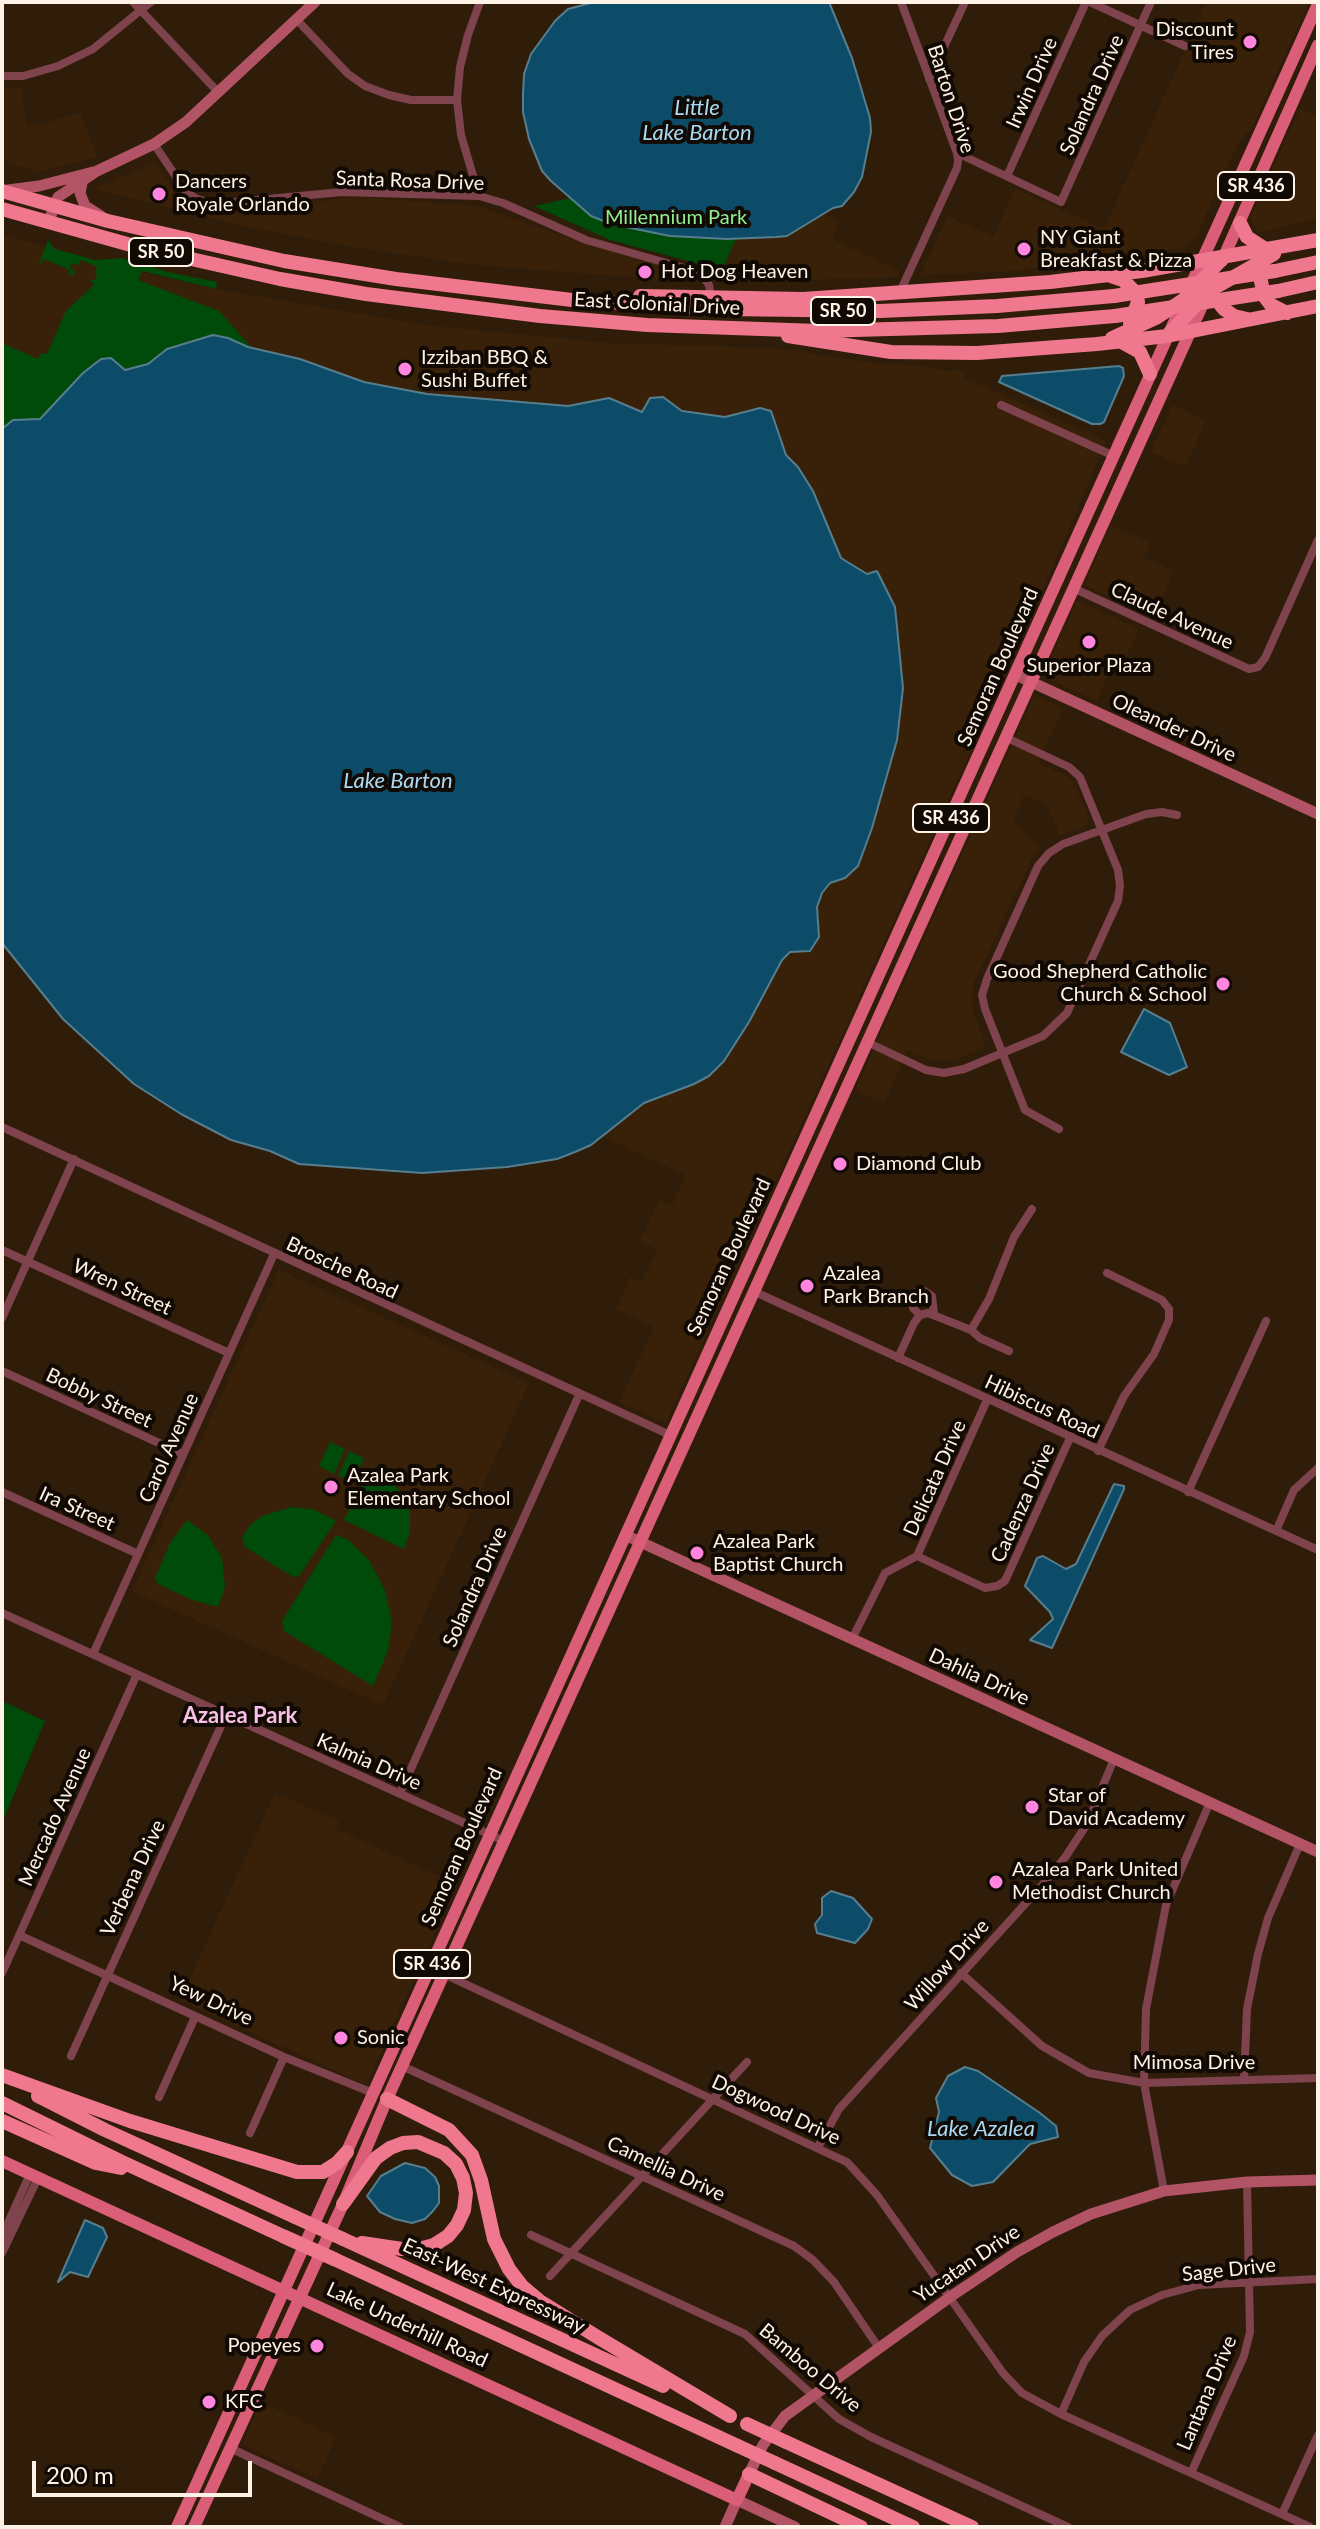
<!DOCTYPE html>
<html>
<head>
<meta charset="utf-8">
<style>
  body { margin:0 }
  #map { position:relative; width:1320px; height:2529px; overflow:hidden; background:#2f1d0a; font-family:Lato,sans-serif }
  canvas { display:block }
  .frame { position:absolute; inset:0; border:4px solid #fff2e6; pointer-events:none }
  .scale { position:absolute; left:32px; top:2461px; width:220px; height:36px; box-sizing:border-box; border:4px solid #fff2e6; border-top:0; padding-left:10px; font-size:24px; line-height:28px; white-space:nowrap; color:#fff2e6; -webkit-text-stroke:6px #110903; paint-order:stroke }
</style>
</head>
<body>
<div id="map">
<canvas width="1320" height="2529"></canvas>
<div class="frame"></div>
<div class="scale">200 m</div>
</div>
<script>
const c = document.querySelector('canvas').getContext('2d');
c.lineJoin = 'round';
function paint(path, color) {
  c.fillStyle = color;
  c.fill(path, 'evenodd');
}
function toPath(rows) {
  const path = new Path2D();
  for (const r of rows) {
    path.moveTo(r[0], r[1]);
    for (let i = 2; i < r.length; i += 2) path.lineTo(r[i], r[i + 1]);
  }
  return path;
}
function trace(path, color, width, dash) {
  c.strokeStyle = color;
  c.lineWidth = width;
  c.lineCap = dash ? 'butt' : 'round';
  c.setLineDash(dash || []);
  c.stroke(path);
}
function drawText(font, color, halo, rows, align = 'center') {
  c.font = font + ' Lato,sans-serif';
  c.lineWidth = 8;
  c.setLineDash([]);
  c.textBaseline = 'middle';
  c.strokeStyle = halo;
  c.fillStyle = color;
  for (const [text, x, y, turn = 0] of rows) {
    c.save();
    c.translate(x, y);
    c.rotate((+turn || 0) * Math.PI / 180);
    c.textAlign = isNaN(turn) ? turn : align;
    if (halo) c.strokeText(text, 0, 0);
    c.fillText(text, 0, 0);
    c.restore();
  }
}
paint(toPath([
  [1207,2,1309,2,1252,128,1237,144,1197,235,1184,248,1014,271,920,275,948,216,993,237,1015,189,1104,229],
  [21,87,28,127,81,113,97,157,38,172,2,160,2,88],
  [1300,108,1318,116,1318,218,1258,233,1250,218],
  [155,162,181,201,200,211,211,212,360,197,477,206,592,246,666,266,666,280,478,265,352,247,239,225,90,188,108,183],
  [761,184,840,221,832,239,900,271,897,277,748,282,722,270],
  [2,234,111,266,216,289,425,325,608,343,773,348,875,363,924,366,943,371,964,370,965,378,1106,441,1032,616,666,1423,619,1402,654,1327,616,1309,630,1277,642,1282,657,1250,640,1241,659,1200,672,1205,685,1175,378,1032,2,780],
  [1173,405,1206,420,1185,467,1151,452],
  [1111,525,1150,542,1144,557,1174,571,1153,617,1084,585],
  [1077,601,1139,629,1125,659,1117,656,1097,701,1042,676],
  [1034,695,1063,708,1038,763,1065,775,1075,785,1089,819,1088,825,1060,836,1047,804,1024,795,1013,821,1040,848,1033,856,973,985,972,1009,984,1041,984,1048,951,1061,931,1060,908,1050,884,1103,855,1090],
  [279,1270,529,1383,383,1705,132,1591],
  [275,1793,339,1821,336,1829,457,1884,368,2082,364,2084,180,2000],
  [261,2402,336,2437,317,2479,242,2444]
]), '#382108');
paint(toPath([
  [671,176,752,203,722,270,610,240,534,206],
  [48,240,55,249,95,260,122,258,168,272,217,282,216,289,142,271,138,280,219,311,252,348,192,340,167,349,148,364,124,370,111,358,83,373,40,419,13,421,2,429,2,343,38,359,41,353,47,354,66,311,94,285,90,280,95,280,97,275,95,273,97,267,81,260,78,265,72,263,70,268,75,271,73,276,68,274,70,270,44,259,41,264,39,263],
  [330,1442,345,1449,334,1474,319,1466],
  [349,1451,364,1458,353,1483,338,1475],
  [371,1467,388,1476,404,1497,410,1513,410,1532,404,1549,344,1520],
  [291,1507,313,1509,336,1521,299,1576,293,1577,245,1547,242,1538,250,1525,262,1516],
  [187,1520,208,1535,222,1558,225,1587,218,1607,192,1600,158,1584,155,1578,170,1543],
  [336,1535,347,1539,369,1560,385,1590,392,1622,388,1651,373,1686,284,1631,282,1621],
  [2,1701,45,1721,2,1823]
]), '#004a0a');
const water = toPath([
  [595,2,829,2,852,58,870,118,871,132,862,177,854,192,842,206,833,208,787,236,776,237,727,239,670,236,611,224,591,216,551,181,542,171,529,139,523,112,523,94,524,74,531,54,555,21,568,9,595,2],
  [213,335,228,338,248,347,300,359,364,382,427,394,568,406,609,398,642,412,650,398,663,397,682,411,725,417,760,408,771,411,786,455,798,467,813,491,841,558,867,574,877,571,895,607,903,688,897,740,872,828,858,866,845,878,830,883,822,893,817,907,819,937,810,951,790,952,782,960,749,1022,724,1061,709,1076,694,1084,644,1103,591,1145,575,1152,557,1159,507,1167,422,1173,299,1164,270,1151,231,1140,181,1114,134,1084,63,1019,2,943,2,429,13,420,40,419,83,373,101,359,111,358,125,370,148,364,167,349,213,335],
  [1119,366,1123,368,1124,376,1104,422,1100,424,1092,424,999,382,1002,376,1119,366],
  [1144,1009,1170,1023,1187,1067,1169,1075,1121,1052,1144,1009],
  [1114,1484,1124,1486,1124,1489,1052,1648,1030,1640,1053,1619,1050,1612,1025,1586,1037,1558,1043,1556,1066,1569,1076,1564,1114,1484],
  [831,1891,853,1898,872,1919,868,1929,855,1943,817,1933,815,1924,822,1915,822,1898,831,1891],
  [965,2067,978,2071,1040,2113,1056,2126,1058,2137,1030,2144,993,2182,972,2186,952,2175,930,2148,939,2112,936,2098,948,2076,965,2067],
  [405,2163,425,2168,435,2177,439,2186,439,2203,433,2211,425,2219,412,2223,395,2219,380,2212,367,2196,381,2176,405,2163],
  [85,2220,103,2228,107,2237,88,2277,70,2272,58,2282,85,2220]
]);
paint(water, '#0d4c68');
trace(water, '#567e8e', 2);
trace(toPath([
  [133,2,219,93],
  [1090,2,1185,46],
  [297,20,348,74,365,86,389,95,411,100,457,100],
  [2,76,23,76,58,66,93,49,151,2],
  [929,79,965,2],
  [154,144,185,190,195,198,207,202,225,203,342,192,479,196,503,203,586,240,691,270,704,278,709,285,711,298],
  [957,153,1061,202,1151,2],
  [1007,176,1086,2],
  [479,196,461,135,457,100,460,67,468,35,480,2],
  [900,292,957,168,958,161,957,153,901,2],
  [1001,405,1114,456],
  [1073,588,1249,669,1258,667,1265,658,1318,540],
  [867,1042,926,1070,944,1073,964,1069,1043,1036,1067,1013,1118,901,1120,886,1118,870,1080,777,1069,767,1005,737],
  [2,1127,670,1435],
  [1059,1129,1025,1110,985,1009,982,995,987,979,1038,866,1049,853,1063,844,1146,814,1162,812,1177,815],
  [2,1250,229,1353],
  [753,1291,1318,1550],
  [920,1315,913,1308,912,1297,916,1292,923,1290,932,1296,934,1314],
  [2,1318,74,1159],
  [971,1330,989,1299,1014,1237,1032,1209],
  [898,1358,914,1323,920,1315,928,1313,971,1330,980,1338,1009,1351],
  [2,1371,183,1454],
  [1098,1451,1124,1396,1154,1354,1169,1320,1169,1309,1162,1300,1107,1273],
  [2,1492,138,1554],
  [1188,1492,1266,1321],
  [1276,1531,1294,1490,1318,1468],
  [917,1556,985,1588,997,1586,1005,1581,1070,1438],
  [2,1613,504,1841],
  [852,1639,885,1573,917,1556,987,1400],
  [93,1654,274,1254],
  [400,1793,579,1395],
  [19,1935,284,2057,373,2093],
  [2,1973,137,1674],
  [961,1973,1042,2046,1089,2073,1144,2083,1318,2078],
  [444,1974,847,2162,877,2195,1003,2373,1022,2393,1061,2414,1310,2527],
  [71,2056,226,1715],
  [402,2066,794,2246,813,2260,834,2282,879,2348],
  [1244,2080,1247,2009,1258,1954,1268,1918,1300,1844],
  [159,2097,195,2017],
  [250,2133,284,2057],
  [818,2147,839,2109,1045,1882,1066,1856,1087,1824,1114,1759],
  [1164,2191,1144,2083,1146,2009,1166,1905,1210,1802],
  [531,2235,745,2334,839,2419,871,2437,1068,2527],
  [2,2236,30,2174],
  [2,2253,38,2178],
  [550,2276,747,2062],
  [1061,2414,1084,2362,1102,2336,1130,2310,1162,2295,1199,2285,1318,2279],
  [230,2448,400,2527],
  [1191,2473,1244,2356,1250,2332,1247,2182],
  [1282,2514,1318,2435]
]), '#7f434d', 8);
trace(toPath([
  [82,183,80,193,85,206,101,216],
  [8,190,39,186,93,172],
  [48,223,58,197,97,171,154,144,186,122,315,2],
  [1016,675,1318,814],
  [625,1535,1318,1852],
  [749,2474,763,2445,785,2416,950,2297,1017,2252,1053,2232,1091,2214,1164,2191,1247,2182,1318,2180],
  [725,2527,737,2500,795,2527]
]), '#b35366', 11);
trace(toPath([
  [1222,261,1318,45],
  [2,2161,737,2500,749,2474],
  [177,2527,1318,4],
  [194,2527,343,2204,387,2099,502,1846,1206,297]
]), '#db5e78', 12);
trace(toPath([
  [2,191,108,221,284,261,396,279,572,300,724,309,880,311,997,306,1114,296],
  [2,209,138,247,280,279,366,294,540,316,647,325,818,331,998,326,1115,316],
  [1240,223,1247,237,1267,250],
  [1264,262,1260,276,1264,296,1271,305,1287,313],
  [1275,271,1318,262],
  [1111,276,1123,280,1136,293,1138,302,1130,323],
  [1278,291,1318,282],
  [1210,292,1224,309,1234,316,1247,319],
  [640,296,803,299,1050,282,1142,271,1318,240],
  [788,336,891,352,977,353,1097,344,1167,336,1318,306],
  [1167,336,1209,291,1274,254],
  [1112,338,1156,318,1183,300,1224,257],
  [1120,341,1140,352,1150,374],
  [2,2075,130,2121,297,2172,323,2172,337,2163,347,2152],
  [38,2096,105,2130,295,2217],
  [387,2099,449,2130,472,2155,481,2180,494,2239,509,2269,522,2286,541,2302,599,2338,730,2416],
  [2,2103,120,2161,285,2237],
  [2,2121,96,2163,121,2168],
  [343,2204,376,2158,390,2148,403,2143,418,2142,444,2153,456,2164,463,2178,466,2193,464,2210,457,2225,448,2236,434,2245,419,2249,402,2249,362,2243],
  [343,2239,663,2386],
  [334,2259,738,2446],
  [786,2442,972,2527],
  [775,2463,913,2527],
  [749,2474,861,2527]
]), '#f0788e', 14);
trace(toPath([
  [1114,296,1275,271],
  [1115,316,1278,291],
  [295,2217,343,2239],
  [285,2237,334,2259],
  [747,2424,786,2442],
  [738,2446,775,2463]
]), '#f0788e', 14);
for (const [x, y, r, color] of [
  [1250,42,8,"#ff85de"],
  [159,194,8,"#ff85de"],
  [1024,249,8,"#ff85de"],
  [645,272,8,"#ff85de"],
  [405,369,8,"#ff85de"],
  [1089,642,8,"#ff85de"],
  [1223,984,8,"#ff85de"],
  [840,1164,8,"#ff85de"],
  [807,1286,8,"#ff85de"],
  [331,1487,8,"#ff85de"],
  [697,1553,8,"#ff85de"],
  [1032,1807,8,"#ff85de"],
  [996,1882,8,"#ff85de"],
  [341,2038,8,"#ff85de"],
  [317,2346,8,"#ff85de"],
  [209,2402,8,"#ff85de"]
]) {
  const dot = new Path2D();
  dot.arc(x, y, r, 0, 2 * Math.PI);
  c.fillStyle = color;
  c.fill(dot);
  trace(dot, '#110903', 3);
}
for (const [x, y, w] of [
  [1256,186,76],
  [161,252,64],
  [843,311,64],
  [951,818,76],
  [432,1964,76]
]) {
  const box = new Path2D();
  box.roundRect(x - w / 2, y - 14, w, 28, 6);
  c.fillStyle = '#110903';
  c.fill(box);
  trace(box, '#fff2e6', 2);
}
drawText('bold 18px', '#fff2e6', null, [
  ["SR 436",1256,186],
  ["SR 50",161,252],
  ["SR 50",843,311],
  ["SR 436",951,818],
  ["SR 436",432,1964]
]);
drawText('20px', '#fff2e6', '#110903', [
  ["Discount",1234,30,"right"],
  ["Tires",1234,53,"right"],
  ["Dancers",175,182],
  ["Royale Orlando",175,205],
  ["NY Giant",1040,238],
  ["Breakfast & Pizza",1040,261],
  ["Hot Dog Heaven",661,272],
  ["Izziban BBQ &",421,358],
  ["Sushi Buffet",421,381],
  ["Superior Plaza",1089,666,"center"],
  ["Good Shepherd Catholic",1207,972,"right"],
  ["Church & School",1207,995,"right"],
  ["Diamond Club",856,1164],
  ["Azalea",823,1274],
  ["Park Branch",823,1297],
  ["Azalea Park",347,1476],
  ["Elementary School",347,1499],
  ["Azalea Park",713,1542],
  ["Baptist Church",713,1565],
  ["Star of",1048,1796],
  ["David Academy",1048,1819],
  ["Azalea Park United",1012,1870],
  ["Methodist Church",1012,1893],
  ["Sonic",357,2038],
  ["Popeyes",301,2346,"right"],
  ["KFC",225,2402]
], 'left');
drawText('20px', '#fff2e6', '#110903', [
  ["Irwin Drive",1032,83,-66],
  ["Solandra Drive",1092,95,-66],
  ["Barton Drive",951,99,72],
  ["Santa Rosa Drive",410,181,2],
  ["East Colonial Drive",657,304,3],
  ["Claude Avenue",1172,616,25],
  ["Semoran Boulevard",998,667,-66],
  ["Oleander Drive",1174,728,25],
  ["Semoran Boulevard",729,1257,-65],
  ["Brosche Road",342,1268,25],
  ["Wren Street",122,1287,25],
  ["Bobby Street",99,1398,25],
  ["Hibiscus Road",1042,1407,25],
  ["Carol Avenue",169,1448,-66],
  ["Delicata Drive",935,1478,-66],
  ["Cadenza Drive",1023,1503,-66],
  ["Ira Street",77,1509,24],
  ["Solandra Drive",475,1587,-66],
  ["Dahlia Drive",979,1677,25],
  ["Kalmia Drive",369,1762,24],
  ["Mercado Avenue",55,1817,-66],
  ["Semoran Boulevard",462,1847,-66],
  ["Verbena Drive",133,1878,-65],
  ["Willow Drive",947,1965,-48],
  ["Yew Drive",211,2001,25],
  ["Mimosa Drive",1194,2063],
  ["Dogwood Drive",776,2110,25],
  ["Camellia Drive",666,2169,25],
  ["Yucatan Drive",967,2264,-34],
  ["Sage Drive",1229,2270,-6],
  ["East-West Expressway",494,2286,25],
  ["Lake Underhill Road",407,2325,25],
  ["Bamboo Drive",810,2368,40],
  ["Lantana Drive",1207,2393,-67]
]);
drawText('20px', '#90ee90', '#110903', [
  ["Millennium Park",676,218]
]);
drawText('italic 22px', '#a9d9f3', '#110903', [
  ["Little",697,108],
  ["Lake Barton",697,133],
  ["Lake Barton",398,781],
  ["Lake Azalea",981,2129]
]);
drawText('bold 22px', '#f9c1e7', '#110903', [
  ["Azalea Park",240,1716]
]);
</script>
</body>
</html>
